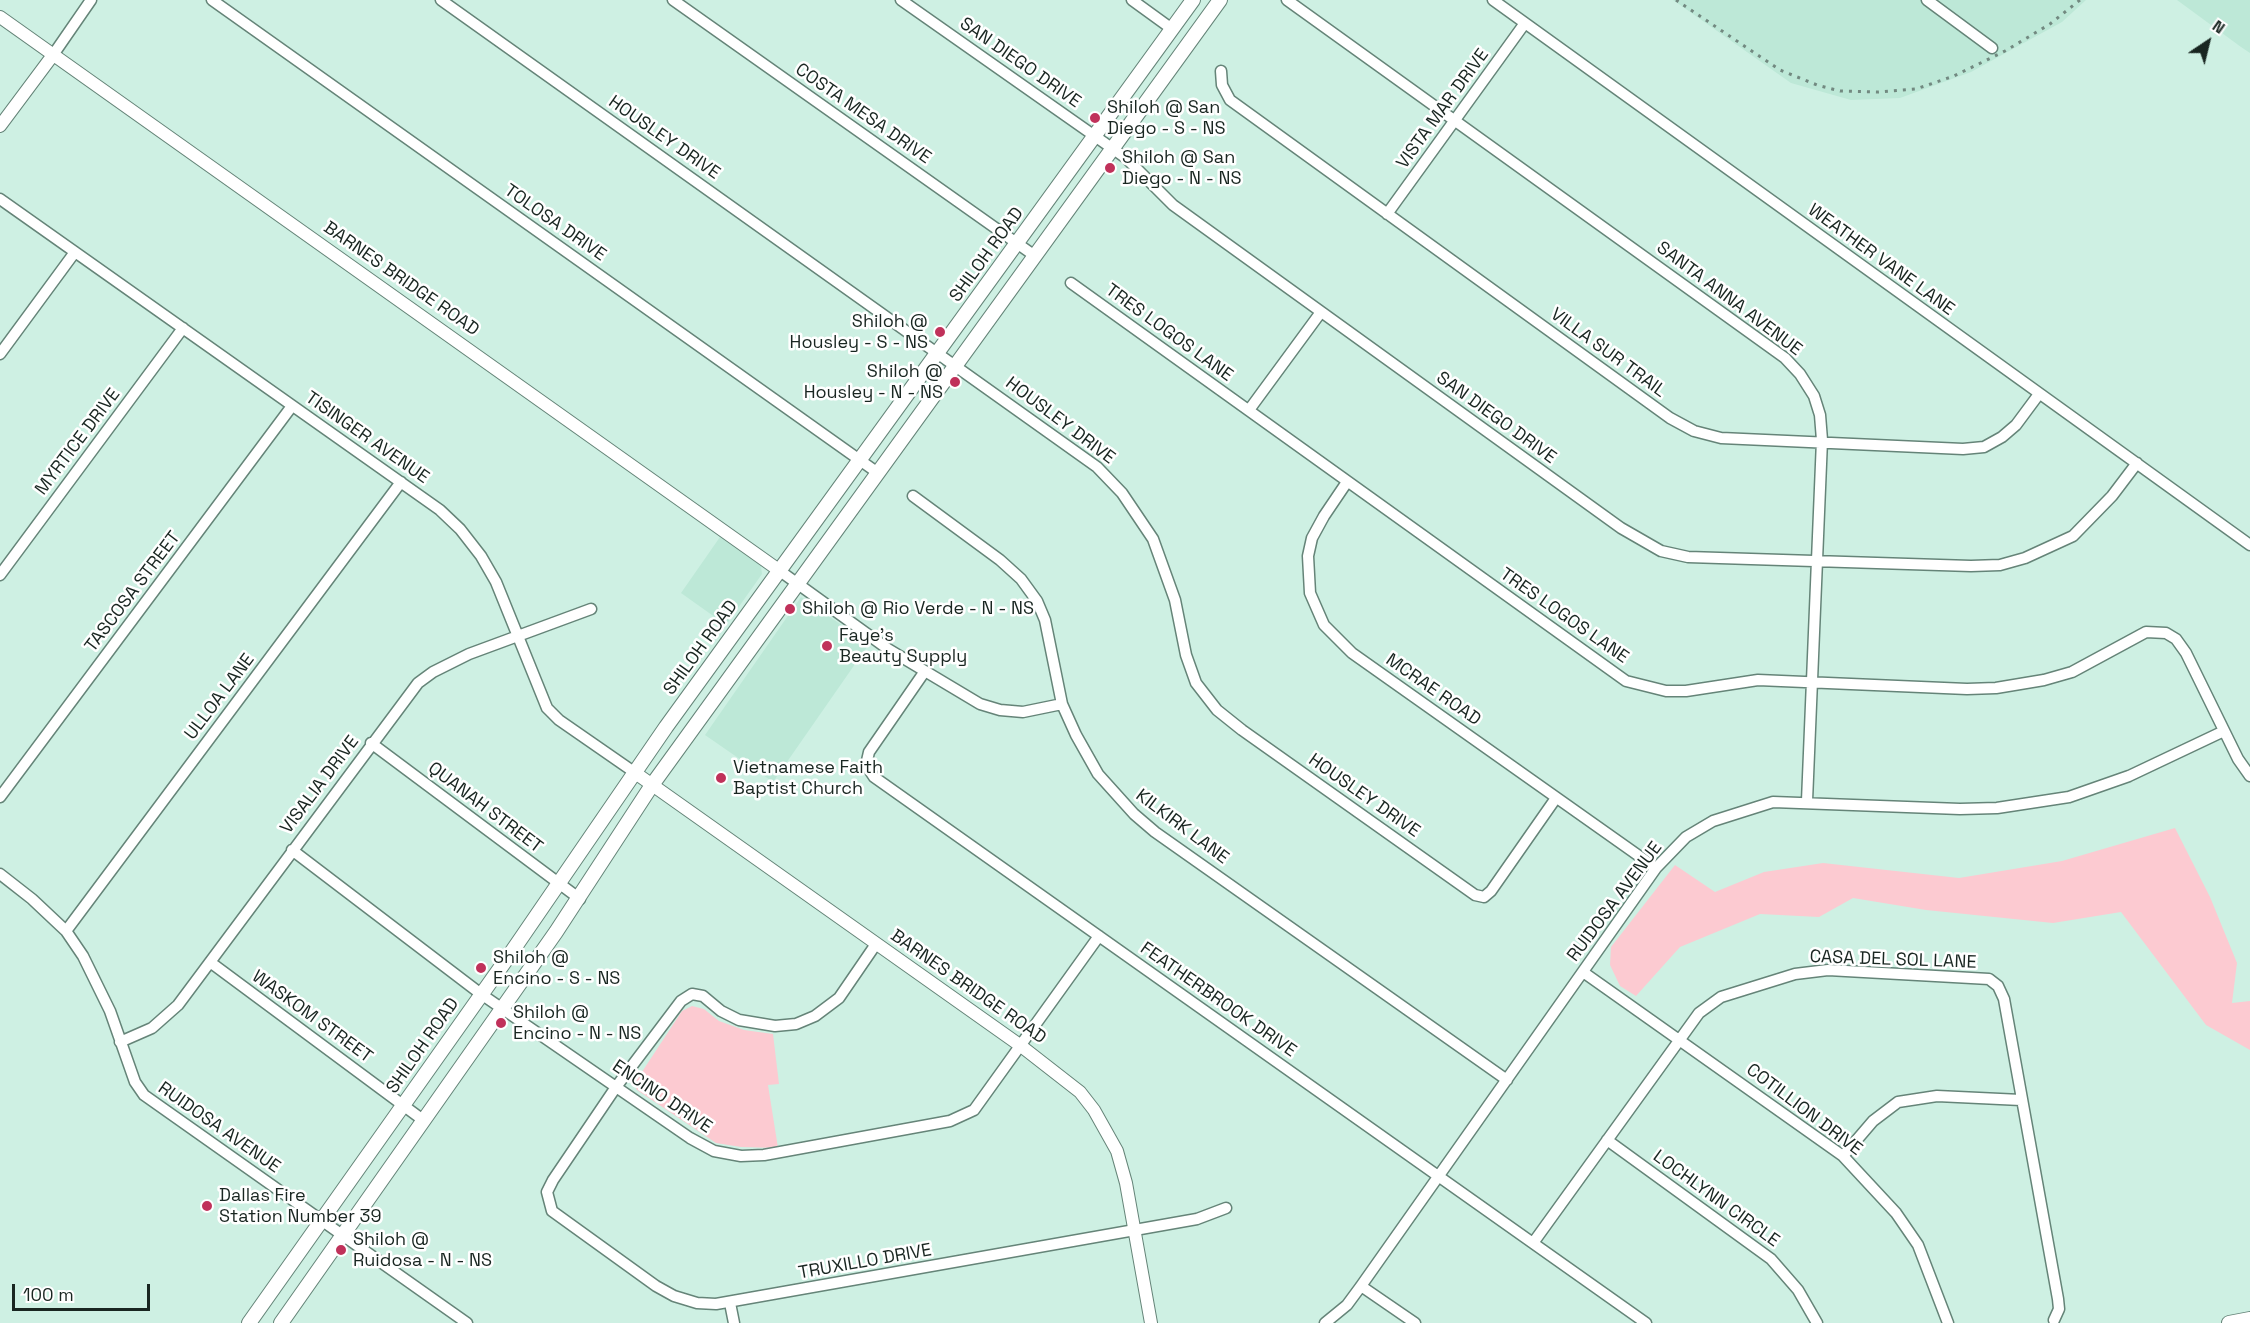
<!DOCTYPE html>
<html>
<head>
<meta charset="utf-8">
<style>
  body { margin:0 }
  #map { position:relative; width:2250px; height:1323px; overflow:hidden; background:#cef0e3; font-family:"Space Grotesk",sans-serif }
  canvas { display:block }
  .north { position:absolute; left:2178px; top:12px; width:60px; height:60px; -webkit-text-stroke:4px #fff; paint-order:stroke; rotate:35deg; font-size:16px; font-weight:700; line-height:24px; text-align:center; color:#192621 }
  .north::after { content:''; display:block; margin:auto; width:21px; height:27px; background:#192621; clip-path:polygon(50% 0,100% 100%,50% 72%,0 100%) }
  .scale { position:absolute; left:12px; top:1284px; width:138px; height:27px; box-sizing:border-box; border:3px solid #192621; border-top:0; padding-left:8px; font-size:18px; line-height:21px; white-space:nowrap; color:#192621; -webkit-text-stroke:4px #fff; paint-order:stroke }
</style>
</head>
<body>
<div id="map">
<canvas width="2250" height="1323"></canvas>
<div class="north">N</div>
<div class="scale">100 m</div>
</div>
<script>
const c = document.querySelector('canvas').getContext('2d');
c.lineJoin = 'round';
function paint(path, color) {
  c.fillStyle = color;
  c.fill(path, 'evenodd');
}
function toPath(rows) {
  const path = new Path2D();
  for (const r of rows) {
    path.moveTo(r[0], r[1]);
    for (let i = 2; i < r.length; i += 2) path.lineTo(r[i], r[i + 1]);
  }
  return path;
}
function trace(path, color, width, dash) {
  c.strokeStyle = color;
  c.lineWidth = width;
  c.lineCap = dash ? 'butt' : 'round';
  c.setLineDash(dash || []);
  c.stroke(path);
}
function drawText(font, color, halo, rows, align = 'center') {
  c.font = font + ' "Space Grotesk",sans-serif';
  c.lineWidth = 5;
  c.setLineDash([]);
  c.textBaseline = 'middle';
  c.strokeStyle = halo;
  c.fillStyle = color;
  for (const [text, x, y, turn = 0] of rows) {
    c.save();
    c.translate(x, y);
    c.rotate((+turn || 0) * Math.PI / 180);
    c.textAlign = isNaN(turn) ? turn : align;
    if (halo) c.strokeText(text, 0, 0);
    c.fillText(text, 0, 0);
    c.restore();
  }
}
paint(toPath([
  [1673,0,2086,0,2062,22,1971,72,1900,98,1851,100,1791,83],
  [2177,0,2250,0,2250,53,2241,47],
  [720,537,761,566,762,574,726,625,681,593],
  [801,597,869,644,773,782,705,735]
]), '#bde8d7');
paint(toPath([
  [2175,828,2210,897,2237,963,2232,1003,2250,1001,2250,1050,2206,1025,2121,912,2053,923,1926,910,1853,898,1819,917,1760,914,1680,947,1636,996,1620,986,1610,965,1611,947,1675,865,1715,892,1764,872,1823,863,1959,878,2062,861],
  [692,1006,704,1009,719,1021,744,1030,773,1034,779,1084,768,1085,778,1148,741,1147,716,1143,637,1090,634,1084,682,1011]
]), '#fccad1');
const minor = toPath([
  [212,0,878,473],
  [441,0,1097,467,1122,493,1153,539,1175,600,1186,655,1196,683,1217,710,1242,730,1475,895,1484,897,1491,891,1556,798],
  [673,0,1035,256],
  [901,0,1126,158,1173,205,1621,528,1661,551,1688,557,1971,566,2000,565,2025,558,2073,536,2112,496,2137,463],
  [1132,0,1172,29],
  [1287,0,1785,358,1800,374,1814,396,1820,415,1822,440,1807,801],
  [1493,0,2250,545],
  [1927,0,1992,48],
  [53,55,91,0],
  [1221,71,1222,85,1230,100,1670,418,1694,431,1721,438,1963,449,1984,447,2002,437,2016,425,2039,394],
  [0,199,440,510,460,529,481,556,496,582,547,708,559,720,634,772],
  [1387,214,1525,23],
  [1071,283,1626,681,1666,691,1686,691,1758,680,1967,689,1996,688,2044,680,2072,672,2146,632,2166,633,2176,639,2186,653,2238,759,2250,776],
  [0,354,75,252],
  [1249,410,1321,312],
  [1347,482,1324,516,1312,538,1308,556,1310,593,1324,625,1352,653,1656,868],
  [913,496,1000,560,1021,579,1037,601,1045,620,1062,704,1076,735,1098,774,1134,814,1155,832,1507,1080],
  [780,571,888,649,980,704,1000,710,1023,712,1062,704],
  [0,575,183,328],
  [925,671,869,752,866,765,874,777,1646,1323],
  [371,743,580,899],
  [0,797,292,406],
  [292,850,481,994,690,1138,714,1151,741,1156,764,1155,950,1121,974,1110,1099,936],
  [0,874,32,899,66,931,83,956,110,1011,135,1082,144,1095,467,1323],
  [66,931,401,482],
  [876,944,839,998,815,1016,796,1024,775,1026,739,1020,721,1011,703,996,692,994,681,1001,616,1087,553,1180,547,1192,552,1211,656,1286,674,1296,697,1303,716,1304,1197,1219,1226,1208],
  [210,962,423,1120],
  [1583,972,1843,1156,1896,1213,1918,1245,1948,1323],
  [120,1042,152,1028,178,1005,418,683,433,672,469,654,591,609],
  [1607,1140,1771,1259,1798,1290,1817,1323],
  [1843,1156,1873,1121,1898,1102,1937,1096,2021,1100],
  [1533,1243,1699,1013,1721,997,1795,974,1828,970,1989,979,1998,986,2004,999,2058,1299,2059,1309,2054,1320],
  [1361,1286,1415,1323],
  [730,1303,734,1323],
  [1325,1323,1347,1305,1361,1286,1656,868,1686,837,1713,821,1773,802,1960,809,1997,808,2069,797,2129,776,2224,731]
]);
const tertiary = toPath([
  [0,17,780,571],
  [0,126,53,55],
  [634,772,1021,1046,1080,1092,1094,1110,1117,1151,1126,1183,1151,1323]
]);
const secondary = toPath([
  [249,1323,513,950,666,727,1193,0],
  [281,1323,556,932,652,785,1220,0],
  [2229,1323,2250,1319]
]);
trace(minor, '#658478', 13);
trace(tertiary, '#658478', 14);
trace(secondary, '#658478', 16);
trace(minor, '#fff', 10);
trace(tertiary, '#fff', 12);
trace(secondary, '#fff', 14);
trace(toPath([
  [1676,0,1780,70,1817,85,1840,91,1878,92,1916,89,1954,76,2005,51,2050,24,2080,0]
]), '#728980', 3, [3, 6]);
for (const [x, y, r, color] of [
  [1095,118,6,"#c0315a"],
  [1110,168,6,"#c0315a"],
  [940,332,6,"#c0315a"],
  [955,382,6,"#c0315a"],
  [790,609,6,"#c0315a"],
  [827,646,6,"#c0315a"],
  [721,778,6,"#c0315a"],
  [481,968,6,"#c0315a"],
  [501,1023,6,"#c0315a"],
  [207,1206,6,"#c0315a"],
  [341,1250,6,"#c0315a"]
]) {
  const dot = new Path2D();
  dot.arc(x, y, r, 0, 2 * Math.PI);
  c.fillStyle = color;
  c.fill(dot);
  trace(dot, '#fff', 2);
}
drawText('18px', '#192621', '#fff', [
  ["SAN DIEGO DRIVE",1020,63,35],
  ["VISTA MAR DRIVE",1443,109,-54],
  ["COSTA MESA DRIVE",863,114,35],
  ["HOUSLEY DRIVE",664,138,35],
  ["TOLOSA DRIVE",555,223,35],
  ["SHILOH ROAD",987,255,-54],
  ["WEATHER VANE LANE",1881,260,36],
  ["BARNES BRIDGE ROAD",401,279,35],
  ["SANTA ANNA AVENUE",1729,299,37],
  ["TRES LOGOS LANE",1169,333,36],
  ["VILLA SUR TRAIL",1608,353,36],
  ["SAN DIEGO DRIVE",1496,418,36],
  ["HOUSLEY DRIVE",1060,421,37],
  ["TISINGER AVENUE",367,438,35],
  ["MYRTICE DRIVE",78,442,-53],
  ["TASCOSA STREET",133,592,-53],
  ["TRES LOGOS LANE",1564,616,35],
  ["SHILOH ROAD",701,648,-54],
  ["MCRAE ROAD",1433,690,35],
  ["ULLOA LANE",220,697,-53],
  ["VISALIA DRIVE",320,785,-53],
  ["HOUSLEY DRIVE",1364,796,35],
  ["QUANAH STREET",485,808,37],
  ["KILKIRK LANE",1182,827,37],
  ["RUIDOSA AVENUE",1615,902,-53],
  ["CASA DEL SOL LANE",1893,960,2],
  ["BARNES BRIDGE ROAD",968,987,35],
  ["FEATHERBROOK DRIVE",1218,1000,35],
  ["WASKOM STREET",312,1017,36],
  ["SHILOH ROAD",423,1046,-55],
  ["ENCINO DRIVE",662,1097,34],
  ["COTILLION DRIVE",1804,1110,37],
  ["RUIDOSA AVENUE",219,1128,35],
  ["LOCHLYNN CIRCLE",1716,1199,36],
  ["TRUXILLO DRIVE",865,1262,-10]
]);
drawText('18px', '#192621', '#fff', [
  ["Shiloh @ San",1107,108],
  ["Diego - S - NS",1107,129],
  ["Shiloh @ San",1122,158],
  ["Diego - N - NS",1122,179],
  ["Shiloh @",928,322,"right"],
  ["Housley - S - NS",928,343,"right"],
  ["Shiloh @",943,372,"right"],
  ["Housley - N - NS",943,393,"right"],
  ["Shiloh @ Rio Verde - N - NS",802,609],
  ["Faye's",839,636],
  ["Beauty Supply",839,657],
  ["Vietnamese Faith",733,768],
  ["Baptist Church",733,789],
  ["Shiloh @",493,958],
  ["Encino - S - NS",493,979],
  ["Shiloh @",513,1013],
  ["Encino - N - NS",513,1034],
  ["Dallas Fire",219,1196],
  ["Station Number 39",219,1217],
  ["Shiloh @",353,1240],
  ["Ruidosa - N - NS",353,1261]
], 'left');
</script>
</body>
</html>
